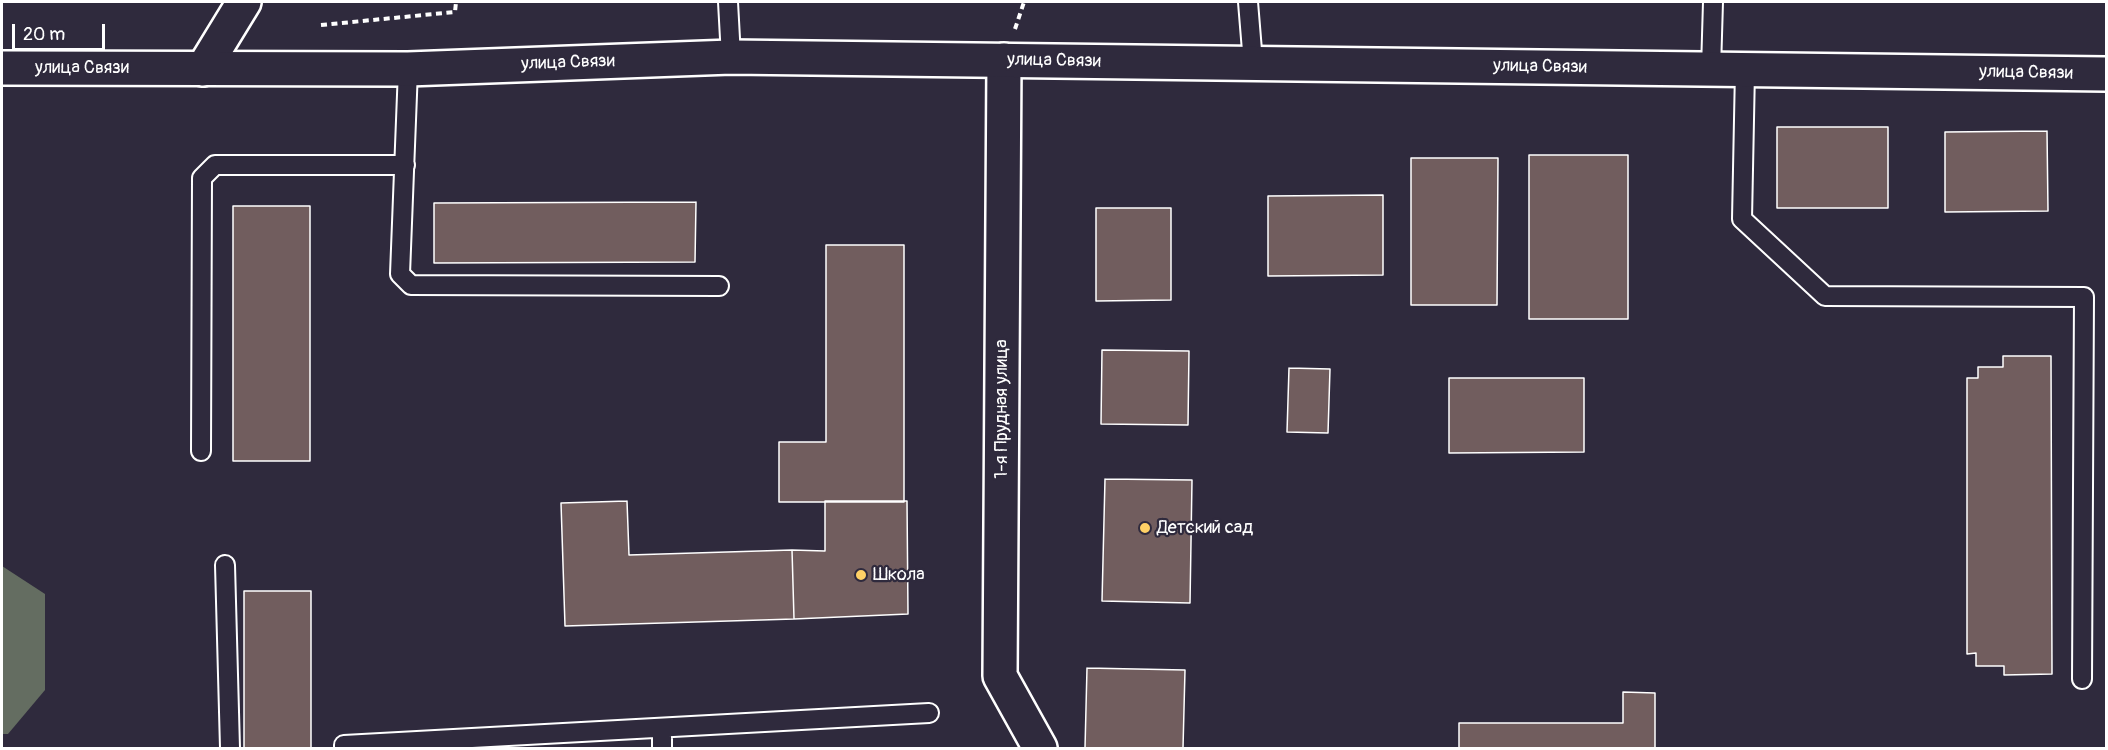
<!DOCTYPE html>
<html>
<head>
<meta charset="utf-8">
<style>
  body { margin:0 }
  #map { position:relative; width:2108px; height:750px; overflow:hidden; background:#2f2a3d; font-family:Pangolin,sans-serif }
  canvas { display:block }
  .frame { position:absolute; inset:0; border:3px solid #fff; pointer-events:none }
  .scale { position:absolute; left:12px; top:24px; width:93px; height:27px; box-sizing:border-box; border:3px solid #fff; border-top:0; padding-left:8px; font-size:18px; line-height:21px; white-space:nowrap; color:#fff; -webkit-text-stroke:4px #2f2a3d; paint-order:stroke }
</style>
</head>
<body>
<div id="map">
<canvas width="2108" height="750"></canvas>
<div class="frame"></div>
<div class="scale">20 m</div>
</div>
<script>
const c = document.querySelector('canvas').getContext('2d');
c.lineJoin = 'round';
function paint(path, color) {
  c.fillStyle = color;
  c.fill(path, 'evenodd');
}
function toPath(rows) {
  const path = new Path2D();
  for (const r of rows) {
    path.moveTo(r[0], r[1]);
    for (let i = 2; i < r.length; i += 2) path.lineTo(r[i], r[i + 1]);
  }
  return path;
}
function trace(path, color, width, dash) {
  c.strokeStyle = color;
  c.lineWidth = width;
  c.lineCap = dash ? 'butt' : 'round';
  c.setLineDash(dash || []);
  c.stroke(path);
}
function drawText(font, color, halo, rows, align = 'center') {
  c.font = font + ' Pangolin,sans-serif';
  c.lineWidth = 4.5;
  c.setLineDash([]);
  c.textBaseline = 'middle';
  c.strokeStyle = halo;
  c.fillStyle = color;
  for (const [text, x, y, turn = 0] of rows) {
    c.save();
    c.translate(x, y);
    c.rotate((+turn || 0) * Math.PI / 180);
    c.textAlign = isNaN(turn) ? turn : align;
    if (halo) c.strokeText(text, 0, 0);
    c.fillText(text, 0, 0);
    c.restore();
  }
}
paint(toPath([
  [2,566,45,594,45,690,8,734,2,734]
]), '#646d61');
const building = toPath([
  [1777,127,1888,127,1888,208,1777,208,1777,127],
  [2047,131,2048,211,1945,212,1945,132,2047,131],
  [1529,155,1628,155,1628,319,1529,319,1529,155],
  [1411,158,1498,158,1497,305,1411,305,1411,158],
  [1383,195,1383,275,1268,276,1268,196,1383,195],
  [696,202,695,262,434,263,434,203,696,202],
  [233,206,310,206,310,461,233,461,233,206],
  [1096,208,1171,208,1171,300,1096,301,1096,208],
  [826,245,904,245,904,502,779,502,779,442,826,442,826,245],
  [1102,350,1189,351,1188,425,1101,424,1102,350],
  [2003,356,2051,356,2052,674,2004,675,2004,666,1976,666,1976,653,1967,654,1967,378,1978,378,1978,367,2003,367,2003,356],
  [1289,368,1330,369,1328,433,1287,432,1289,368],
  [1449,378,1584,378,1584,452,1449,453,1449,378],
  [1105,479,1192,480,1190,603,1102,601,1105,479],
  [627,501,629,555,792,550,794,619,565,626,561,503,627,501],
  [825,501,907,501,908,614,794,619,792,550,825,551,825,501],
  [244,591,311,591,311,748,244,748,244,591],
  [1087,668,1185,670,1183,748,1085,748,1087,668],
  [1623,692,1655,693,1655,748,1459,748,1459,723,1623,723,1623,692]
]);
paint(building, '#715d5e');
trace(building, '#fff', 1.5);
const service = toPath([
  [728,2,731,57],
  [1248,2,1253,63],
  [408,69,400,274,411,285,719,286],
  [1711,69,1713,2],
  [1745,70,1742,219,1825,296,2084,297,2082,679],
  [201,451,202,178,215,165,405,165],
  [225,565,230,748],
  [662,728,662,748],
  [344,748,344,745,929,713]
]);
const minor = toPath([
  [1004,60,1000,676,1040,748],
  [203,69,244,2]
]);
const tertiary = toPath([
  [2,68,408,69,731,57,2106,74]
]);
trace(service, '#fff', 22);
trace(minor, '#fff', 38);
trace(tertiary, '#fff', 38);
trace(toPath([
  [321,25,455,12,456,2],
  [1015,29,1024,2]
]), '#fff', 4, [6, 4.5]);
trace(service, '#2f2a3d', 18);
trace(minor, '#2f2a3d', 33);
trace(tertiary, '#2f2a3d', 33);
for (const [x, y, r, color] of [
  [1145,528,6,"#ffd166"],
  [861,575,6,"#ffd166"]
]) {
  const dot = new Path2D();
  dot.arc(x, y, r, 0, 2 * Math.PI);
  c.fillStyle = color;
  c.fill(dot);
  trace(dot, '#2f2a3d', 2);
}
drawText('18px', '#fff', '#2f2a3d', [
  ["улица Связи",1054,61,1],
  ["улица Связи",568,63,-2],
  ["улица Связи",1540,67,1],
  ["улица Связи",82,68],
  ["улица Связи",2026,73,1],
  ["1-я Прудная улица",1002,409,-90]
]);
drawText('18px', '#fff', '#2f2a3d', [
  ["Детский сад",1157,528],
  ["Школа",873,575]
], 'left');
</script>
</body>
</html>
